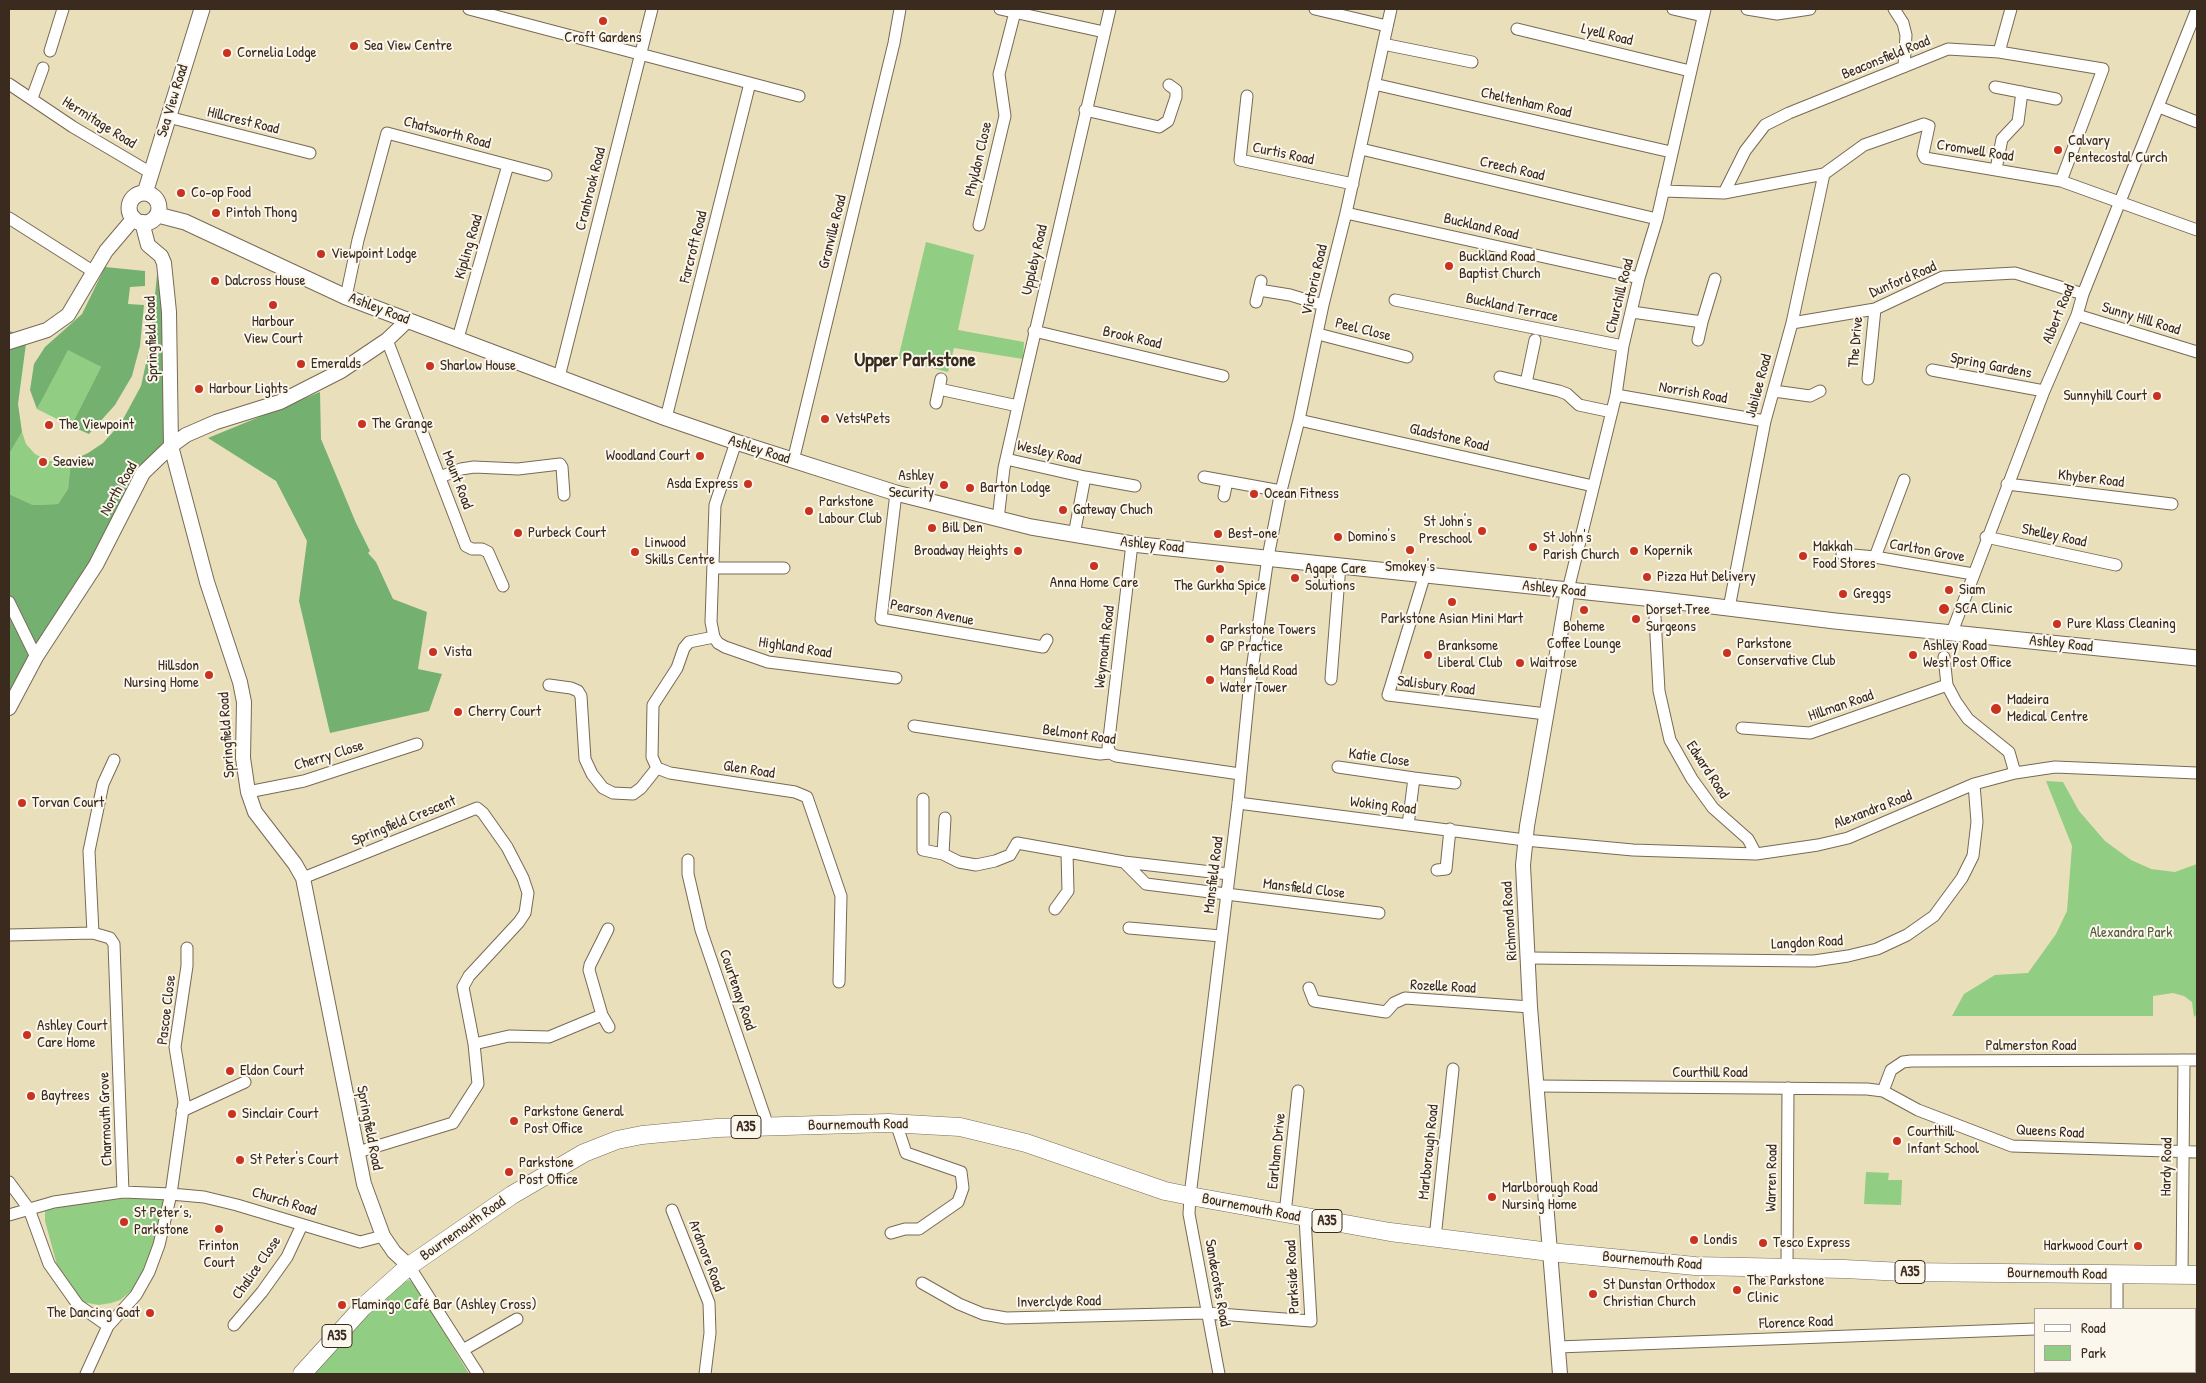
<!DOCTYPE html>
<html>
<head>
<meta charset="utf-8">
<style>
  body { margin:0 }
  #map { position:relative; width:2206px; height:1383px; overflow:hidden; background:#eadfbb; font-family:"Patrick Hand",sans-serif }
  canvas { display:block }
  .frame { position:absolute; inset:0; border:10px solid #3b2a1e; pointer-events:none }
  .legend { position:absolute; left:2034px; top:1308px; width:162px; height:65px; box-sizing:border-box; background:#fbf7ec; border:1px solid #aea59a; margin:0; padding:6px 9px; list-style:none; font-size:15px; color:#3b2a1e }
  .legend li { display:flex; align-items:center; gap:10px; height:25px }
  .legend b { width:25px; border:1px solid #aea59a }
</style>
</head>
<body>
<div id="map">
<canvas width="2206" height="1383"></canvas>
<div class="frame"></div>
<ul class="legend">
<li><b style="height:6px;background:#fff"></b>Road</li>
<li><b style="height:14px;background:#91cd82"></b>Park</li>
</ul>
</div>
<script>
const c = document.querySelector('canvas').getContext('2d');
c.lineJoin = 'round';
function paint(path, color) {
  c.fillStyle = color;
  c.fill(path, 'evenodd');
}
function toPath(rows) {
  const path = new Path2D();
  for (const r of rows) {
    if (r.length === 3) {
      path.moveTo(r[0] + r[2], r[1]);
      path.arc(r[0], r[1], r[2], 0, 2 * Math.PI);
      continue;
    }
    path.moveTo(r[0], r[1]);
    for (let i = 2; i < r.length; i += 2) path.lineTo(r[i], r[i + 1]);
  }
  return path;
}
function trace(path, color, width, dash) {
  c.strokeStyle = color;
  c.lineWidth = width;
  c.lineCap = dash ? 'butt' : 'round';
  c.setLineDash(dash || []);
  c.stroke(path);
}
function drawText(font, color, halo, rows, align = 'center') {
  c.font = font + ' "Patrick Hand",sans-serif';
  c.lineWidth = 4;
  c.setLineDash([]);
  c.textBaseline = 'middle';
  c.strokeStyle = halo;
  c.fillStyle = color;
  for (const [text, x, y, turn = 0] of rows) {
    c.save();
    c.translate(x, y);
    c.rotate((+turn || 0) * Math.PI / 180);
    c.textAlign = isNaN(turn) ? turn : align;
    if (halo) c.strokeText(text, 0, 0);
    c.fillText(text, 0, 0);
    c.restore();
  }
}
paint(toPath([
  [926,242,974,255,958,330,1024,342,1023,359,954,348,948,372,898,359],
  [67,349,101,367,71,426,37,409],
  [22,432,26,444,35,454,48,461,71,461,68,489,58,504,33,505,9,494,9,454],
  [2046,781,2063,782,2079,811,2105,841,2131,860,2151,869,2175,872,2197,864,2197,1014,2194,1017,2192,1002,2184,996,2173,993,2153,996,2153,1016,1952,1016,1964,994,1995,975,2028,973,2056,934,2067,911,2072,846],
  [1866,1172,1889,1173,1888,1180,1902,1180,1901,1205,1864,1204],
  [160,1196,165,1198,154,1249,134,1289,120,1300,111,1303,99,1305,82,1302,57,1265,45,1221,45,1211,81,1202],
  [409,1280,416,1286,469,1374,311,1374,359,1322,397,1286]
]), '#91cd82');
paint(toPath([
  [105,267,145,271,145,286,130,287,128,304,144,305,140,346,132,376,115,405,89,434,71,426,101,367,68,350,37,409,30,390,34,364,45,347,82,314],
  [157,275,165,276,171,446,143,473,9,708,9,494,33,505,58,504,68,489,71,461,88,453,103,443,121,423,141,386,150,345],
  [9,331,27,336,18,404,22,432,9,454],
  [320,392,321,439,356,523,370,551,368,553,376,562,393,599,427,612,418,669,442,674,429,711,330,733,299,601,307,541,276,481,208,438]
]), '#74b070');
const minor = toPath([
  [469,9,799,96],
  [1000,9,1104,32],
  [1315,9,1387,26],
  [1673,9,1703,16],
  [1747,9,1777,14,1810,9],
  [1894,9,1903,23,1906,35,1904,67],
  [1517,29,1690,71],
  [1383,44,1472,62],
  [50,51,63,9],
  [1999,52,2011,9],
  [9,84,73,127,151,173],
  [1374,84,1671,152],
  [1995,87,2056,99],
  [1247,96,1240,160,1353,184],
  [32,98,43,68],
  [2159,107,2197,122],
  [1085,110,1159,127,1168,121,1176,97,1176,90,1169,85],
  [168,117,310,153],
  [1361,149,1657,219],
  [1996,169,2002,139,2018,122,2022,92],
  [1663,191,1724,193,1824,174,1864,145,1924,124,1929,126,1923,154,1925,158,2061,181,2197,230],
  [1724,193,1745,151,1765,125,1789,113,1948,49,1999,52,2103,69,2061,181],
  [1346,213,1639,278],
  [9,218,94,272],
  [979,225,1005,116,999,74,1015,12],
  [1259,290,1290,295,1323,305],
  [346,297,358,240,387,133,546,175],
  [1395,300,1623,346],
  [1256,302,1261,281],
  [1632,312,1702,322,1715,279],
  [2077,315,2197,352],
  [1792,323,1875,309,1943,277,2015,273,2083,294],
  [1034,331,1223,376],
  [1318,334,1407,357],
  [458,338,508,165],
  [387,340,466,546,472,549,482,549,488,552,503,586],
  [1698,340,1702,322],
  [1932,370,2044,391],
  [559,377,652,9],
  [1500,377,1559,391,1567,394,1579,405,1612,412],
  [1868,379,1875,309],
  [1526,383,1535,340],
  [939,389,1018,406],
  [1774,391,1810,396,1820,391],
  [1616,395,1765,421],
  [936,403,941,379],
  [666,418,750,83],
  [1299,420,1593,486],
  [736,442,715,505,711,622,714,637,718,643,725,647,768,662,896,678],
  [1006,459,1085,477,1135,486],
  [793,461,894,43,900,9],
  [440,477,461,469,474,467,518,469,560,464,562,467,564,495],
  [1204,477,1281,491],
  [2007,484,2172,504],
  [896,493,881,619,1043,647,1047,640],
  [1224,496,1227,481],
  [998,519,1004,468,1018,406,1110,9],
  [1074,535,1085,477],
  [1986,537,2116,565],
  [1842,554,1875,557,1973,574],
  [1875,557,1904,480],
  [713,568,784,568],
  [1425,574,1388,695,1546,714],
  [1568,590,1616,395,1623,346,1639,278,1657,219,1705,9],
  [1654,599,1659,691,1670,740,1692,779,1713,808,1748,839,1756,854],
  [9,602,36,657],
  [1729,608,1765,421,1792,323,1824,174],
  [1952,632,2044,391,2077,315,2083,294,2197,9],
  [714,637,689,642,684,648,677,668,653,705,652,757,657,768,670,773,795,792,807,797,841,896,839,982],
  [1944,657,1947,685,1956,702,1968,719,2009,752,2015,773],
  [1331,679,1340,565],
  [549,685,571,688,578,691,581,696,585,759,592,774,603,788,613,793,633,794,641,788,657,768],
  [914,726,1100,754,1110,753,1116,756,1240,774],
  [1742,728,1810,733,1947,685],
  [1110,753,1108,747,1132,544],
  [1338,767,1414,778,1408,825],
  [1414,778,1455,783],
  [248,792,304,781,417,744],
  [923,799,923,850,943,854,945,818],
  [1238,803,1525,840,1633,850,1756,854,1818,845,1848,838,1974,784,2015,773,2055,767,2197,773],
  [943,854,959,862,976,865,995,861,1010,855,1017,843,1124,862,1229,874],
  [688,860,688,874,701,930,768,1126],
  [1124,862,1146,884,1379,913],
  [1437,870,1446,869,1450,829],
  [303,878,477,808,483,813,507,847,523,878,528,893,525,913,519,922,469,976,463,987,474,1044,478,1084,453,1123,358,1152],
  [1055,909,1068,891,1067,853],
  [1129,928,1221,936],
  [93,933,89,851,103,784,114,760],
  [9,935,93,933,110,938,114,944,123,1192],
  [1529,958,1814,961,1848,956,1877,949,1907,935,1934,916,1962,878,1973,856,1977,822,1974,784],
  [1309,988,1314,1001,1386,1012,1394,1003,1405,998,1530,1007],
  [602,1015,609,1027],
  [474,1044,509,1036,549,1037,602,1015,589,970,590,965,608,929],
  [1537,1086,1867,1089,1883,1091,1918,1110,2012,1146,2197,1152],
  [1883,1091,1891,1070,1903,1062,1911,1061,2197,1060],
  [182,1111,245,1082],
  [9,1182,29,1209,49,1264,78,1305,108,1326],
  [672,1210,709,1303,710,1333,705,1374],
  [1285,1214,1298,1091],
  [9,1215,54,1202,123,1192,171,1194,204,1197,237,1205,360,1242,383,1236],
  [891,1233,905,1229,919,1229,958,1202,963,1188,961,1172,906,1153,896,1123],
  [1435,1238,1453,1069],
  [409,1266,478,1374],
  [1787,1268,1788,1088],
  [2117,1275,2117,1309],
  [2182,1275,2184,1060],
  [922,1283,959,1304,983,1314,1006,1318,1206,1313,1311,1321,1305,1218],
  [234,1325,262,1292,287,1257,302,1225],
  [1558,1347,2035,1329],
  [463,1350,517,1319],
  [2119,1372,2119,1374],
  [86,1374,108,1326,136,1295,149,1272,159,1245,171,1194,184,1102,175,1047,187,966,187,948],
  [1219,1374,1189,1214,1190,1196,1238,803,1249,691,1268,557,1281,491,1299,420,1323,305,1346,213,1391,9]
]);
const tertiary = toPath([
  [142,222,148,245,161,256,164,263,169,312,171,446,207,582,240,682,244,702,243,758,248,792,255,812,295,864,303,878,364,1184,383,1236,394,1252,409,1266],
  [9,342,47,330,68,315,106,251,134,218],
  [9,708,36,657,96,565,143,473,171,446,186,435,216,422,280,402,341,371,387,340,408,320],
  [1560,1374,1530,1007,1523,865,1527,826,1568,590]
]);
const secondary = toPath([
  [145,193,202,9],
  [144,208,15],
  [158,215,185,222,346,297,666,418,736,442,896,493,1031,527,1132,544,1654,599,1835,621,2197,658]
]);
const trunk = toPath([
  [302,1374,362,1308,409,1266,512,1195,584,1153,617,1140,642,1135,717,1128,888,1123,960,1127,1026,1143,1165,1191,1190,1196,1390,1232,1550,1252,1695,1266,1844,1269,1903,1272,2197,1275]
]);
trace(minor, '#786955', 13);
trace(tertiary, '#786955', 16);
trace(secondary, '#786955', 17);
trace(trunk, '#786955', 19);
trace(minor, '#fff', 11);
trace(tertiary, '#fff', 14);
trace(secondary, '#fff', 15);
trace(trunk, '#fff', 18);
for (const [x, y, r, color] of [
  [603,21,5,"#c8321e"],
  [354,46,5,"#c8321e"],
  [227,53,5,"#c8321e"],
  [2058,150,5,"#c8321e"],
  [181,193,5,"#c8321e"],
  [216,213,5,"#c8321e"],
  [321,254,5,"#c8321e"],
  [1449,266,5,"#c8321e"],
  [215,281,5,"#c8321e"],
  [273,305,5,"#c8321e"],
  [301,364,5,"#c8321e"],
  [430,366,5,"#c8321e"],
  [199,389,5,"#c8321e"],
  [2157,396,5,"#c8321e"],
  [825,419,5,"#c8321e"],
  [362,424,5,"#c8321e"],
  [49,425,5,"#c8321e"],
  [700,456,5,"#c8321e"],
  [43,462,5,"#c8321e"],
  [748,484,5,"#c8321e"],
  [944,485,5,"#c8321e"],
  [970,488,5,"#c8321e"],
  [1254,494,5,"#c8321e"],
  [1063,510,5,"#c8321e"],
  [809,511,5,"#c8321e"],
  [932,528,5,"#c8321e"],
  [1482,531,5,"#c8321e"],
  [518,533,5,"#c8321e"],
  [1218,534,5,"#c8321e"],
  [1338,537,5,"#c8321e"],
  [1533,547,5,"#c8321e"],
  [1410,550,5,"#c8321e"],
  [1018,551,5,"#c8321e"],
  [1634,551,5,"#c8321e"],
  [635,552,5,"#c8321e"],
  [1803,556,5,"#c8321e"],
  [1094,566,5,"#c8321e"],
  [1220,569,5,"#c8321e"],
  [1647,577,5,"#c8321e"],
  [1295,578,5,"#c8321e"],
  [1949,590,5,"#c8321e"],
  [1843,594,5,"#c8321e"],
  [1452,602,5,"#c8321e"],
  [1944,609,6,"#c8321e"],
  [1584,610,5,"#c8321e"],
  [1636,619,5,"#c8321e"],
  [2057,624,5,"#c8321e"],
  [1210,639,5,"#c8321e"],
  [433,652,5,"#c8321e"],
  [1727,653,5,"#c8321e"],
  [1428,655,5,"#c8321e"],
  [1913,655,5,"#c8321e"],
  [1520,663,5,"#c8321e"],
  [209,675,5,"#c8321e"],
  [1210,680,5,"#c8321e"],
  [1996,709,6,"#c8321e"],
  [458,712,5,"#c8321e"],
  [22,803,5,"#c8321e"],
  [27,1035,5,"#c8321e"],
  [230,1071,5,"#c8321e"],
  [31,1096,5,"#c8321e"],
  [232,1114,5,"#c8321e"],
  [514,1121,5,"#c8321e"],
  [1897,1141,5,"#c8321e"],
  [240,1160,5,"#c8321e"],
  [509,1172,5,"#c8321e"],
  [1492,1197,5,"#c8321e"],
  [124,1222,5,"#c8321e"],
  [219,1229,5,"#c8321e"],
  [1694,1240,5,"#c8321e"],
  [1763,1243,5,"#c8321e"],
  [2138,1246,5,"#c8321e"],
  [1737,1290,5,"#c8321e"],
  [1593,1294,5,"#c8321e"],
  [342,1305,5,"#c8321e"],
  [150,1313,5,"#c8321e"]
]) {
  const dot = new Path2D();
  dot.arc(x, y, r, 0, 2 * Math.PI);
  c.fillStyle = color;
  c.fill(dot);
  trace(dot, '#fbf7ec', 2);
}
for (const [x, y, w] of [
  [746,1127,30],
  [1327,1221,30],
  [1910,1272,30],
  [337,1336,30]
]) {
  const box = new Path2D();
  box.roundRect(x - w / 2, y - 11.5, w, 23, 4);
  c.fillStyle = '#fbf7ec';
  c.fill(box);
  trace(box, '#3b2a1e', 1);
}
drawText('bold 14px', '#3b2a1e', null, [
  ["A35",746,1127],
  ["A35",1327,1221],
  ["A35",1910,1272],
  ["A35",337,1336]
]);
drawText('15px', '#3b2a1e', '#fbf7ec', [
  ["Lyell Road",1607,35,14],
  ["Beaconsfield Road",1886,58,-22],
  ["Sea View Road",173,101,-73],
  ["Cheltenham Road",1526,103,13],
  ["Hillcrest Road",243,121,14],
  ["Hermitage Road",99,123,32],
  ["Chatsworth Road",447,133,15],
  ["Cromwell Road",1975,151,9],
  ["Curtis Road",1283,154,12],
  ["Phyldon Close",979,159,-77],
  ["Creech Road",1512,169,13],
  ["Cranbrook Road",591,189,-76],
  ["Buckland Road",1481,227,13],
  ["Granville Road",833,232,-76],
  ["Kipling Road",469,247,-74],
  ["Farcroft Road",694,247,-76],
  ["Uppleby Road",1035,260,-77],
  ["Victoria Road",1315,280,-77],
  ["Dunford Road",1903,280,-23],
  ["Churchill Road",1620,296,-76],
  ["Buckland Terrace",1512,308,12],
  ["Ashley Road",379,309,21],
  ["Albert Road",2059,314,-68],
  ["Sunny Hill Road",2141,319,17],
  ["Peel Close",1363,330,14],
  ["Brook Road",1132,338,13],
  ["Springfield Road",152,339,-92],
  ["The Drive",1856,342,-85],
  ["Spring Gardens",1991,366,11],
  ["Jubilee Road",1759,386,-75],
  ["Norrish Road",1693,393,10],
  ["Gladstone Road",1449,438,13],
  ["Ashley Road",759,450,18],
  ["Wesley Road",1049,453,13],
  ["Khyber Road",2091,479,7],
  ["Mount Road",457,480,69],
  ["North Road",119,489,-60],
  ["Shelley Road",2054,536,12],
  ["Ashley Road",1152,545,6],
  ["Carlton Grove",1927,551,10],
  ["Ashley Road",1554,589,6],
  ["Pearson Avenue",932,613,11],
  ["Ashley Road",2061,644,6],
  ["Weymouth Road",1105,647,-83],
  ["Highland Road",795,648,9],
  ["Salisbury Road",1436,686,7],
  ["Hillman Road",1841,706,-19],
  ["Springfield Road",227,735,-94],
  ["Belmont Road",1079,735,8],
  ["Cherry Close",329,756,-17],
  ["Katie Close",1379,758,8],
  ["Glen Road",749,770,9],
  ["Edward Road",1707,770,57],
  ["Woking Road",1383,806,7],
  ["Alexandra Road",1873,810,-21],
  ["Springfield Crescent",404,821,-22],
  ["Mansfield Road",1214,875,-83],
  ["Mansfield Close",1304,889,7],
  ["Richmond Road",1510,921,-94],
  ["Langdon Road",1807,943,-3],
  ["Rozelle Road",1443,987,3],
  ["Courtenay Road",737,990,71],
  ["Pascoe Close",167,1010,-83],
  ["Palmerston Road",2031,1046],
  ["Courthill Road",1710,1073],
  ["Charmouth Grove",106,1119,-92],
  ["Bournemouth Road",858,1125,-1],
  ["Springfield Road",369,1128,79],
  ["Queens Road",2050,1132,3],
  ["Earlham Drive",1277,1151,-84],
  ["Marlborough Road",1429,1152,-84],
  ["Hardy Road",2167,1167,-89],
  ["Warren Road",1772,1178,-89],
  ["Church Road",284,1202,17],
  ["Bournemouth Road",1251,1208,11],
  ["Bournemouth Road",463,1229,-35],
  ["Ardmore Road",706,1256,69],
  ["Bournemouth Road",1652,1261,5],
  ["Chalice Close",257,1268,-55],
  ["Bournemouth Road",2057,1274,1],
  ["Parkside Road",1293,1277,-93],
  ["Sandecotes Road",1217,1283,80],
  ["Inverclyde Road",1059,1302,-1],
  ["Florence Road",1796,1323,-2]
]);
drawText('15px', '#3b2a1e', '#fbf7ec', [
  ["Croft Gardens",603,38,"center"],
  ["Sea View Centre",364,46],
  ["Cornelia Lodge",237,53],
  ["Calvary",2068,141],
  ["Pentecostal Curch",2068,158],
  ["Co-op Food",191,193],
  ["Pintoh Thong",226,213],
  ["Viewpoint Lodge",331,254],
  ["Buckland Road",1459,257],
  ["Baptist Church",1459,274],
  ["Dalcross House",225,281],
  ["Harbour",273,322,"center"],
  ["View Court",273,339,"center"],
  ["Emeralds",311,364],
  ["Sharlow House",440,366],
  ["Harbour Lights",209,389],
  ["Sunnyhill Court",2147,396,"right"],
  ["Vets4Pets",835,419],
  ["The Grange",372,424],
  ["The Viewpoint",59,425],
  ["Woodland Court",690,456,"right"],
  ["Seaview",53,462],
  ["Ashley",934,476,"right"],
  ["Security",934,493,"right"],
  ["Asda Express",738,484,"right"],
  ["Barton Lodge",980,488],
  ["Ocean Fitness",1264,494],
  ["Parkstone",819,502],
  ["Labour Club",819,519],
  ["Gateway Chuch",1073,510],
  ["St John's",1472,522,"right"],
  ["Preschool",1472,539,"right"],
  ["Bill Den",942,528],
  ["Purbeck Court",528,533],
  ["Best-one",1228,534],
  ["Domino's",1348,537],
  ["St John's",1543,538],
  ["Parish Church",1543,555],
  ["Linwood",645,543],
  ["Skills Centre",645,560],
  ["Makkah",1813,547],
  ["Food Stores",1813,564],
  ["Broadway Heights",1008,551,"right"],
  ["Kopernik",1644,551],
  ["Smokey's",1410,567,"center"],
  ["Agape Care",1305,569],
  ["Solutions",1305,586],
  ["Pizza Hut Delivery",1657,577],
  ["Anna Home Care",1094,583,"center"],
  ["The Gurkha Spice",1220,586,"center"],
  ["Siam",1959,590],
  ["Greggs",1853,594],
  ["SCA Clinic",1955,609],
  ["Dorset Tree",1646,610],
  ["Surgeons",1646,627],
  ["Parkstone Asian Mini Mart",1452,619,"center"],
  ["Pure Klass Cleaning",2067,624],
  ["Boheme",1584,627,"center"],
  ["Coffee Lounge",1584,644,"center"],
  ["Parkstone Towers",1220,630],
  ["GP Practice",1220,647],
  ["Parkstone",1737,644],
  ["Conservative Club",1737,661],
  ["Branksome",1438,646],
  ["Liberal Club",1438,663],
  ["Ashley Road",1923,646],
  ["West Post Office",1923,663],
  ["Vista",443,652],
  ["Waitrose",1530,663],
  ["Hillsdon",199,666,"right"],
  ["Nursing Home",199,683,"right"],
  ["Mansfield Road",1220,671],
  ["Water Tower",1220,688],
  ["Madeira",2007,700],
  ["Medical Centre",2007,717],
  ["Cherry Court",468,712],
  ["Torvan Court",32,803],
  ["Ashley Court",37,1026],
  ["Care Home",37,1043],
  ["Eldon Court",240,1071],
  ["Baytrees",41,1096],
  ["Parkstone General",524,1112],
  ["Post Office",524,1129],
  ["Sinclair Court",242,1114],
  ["Courthill",1907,1132],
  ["Infant School",1907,1149],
  ["St Peter's Court",250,1160],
  ["Parkstone",519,1163],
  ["Post Office",519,1180],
  ["Marlborough Road",1502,1188],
  ["Nursing Home",1502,1205],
  ["St Peter’s,",134,1213],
  ["Parkstone",134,1230],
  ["Londis",1704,1240],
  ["Tesco Express",1773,1243],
  ["Frinton",219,1246,"center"],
  ["Court",219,1263,"center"],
  ["Harkwood Court",2128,1246,"right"],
  ["The Parkstone",1747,1281],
  ["Clinic",1747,1298],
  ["St Dunstan Orthodox",1603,1285],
  ["Christian Church",1603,1302],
  ["Flamingo Café Bar (Ashley Cross)",352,1305],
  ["The Dancing Goat",140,1313,"right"]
], 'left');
drawText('15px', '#555b3c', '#fbf7ec', [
  ["Alexandra Park",2131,933]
]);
drawText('bold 20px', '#3b2a1e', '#fbf7ec', [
  ["Upper Parkstone",915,361]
]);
</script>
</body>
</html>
